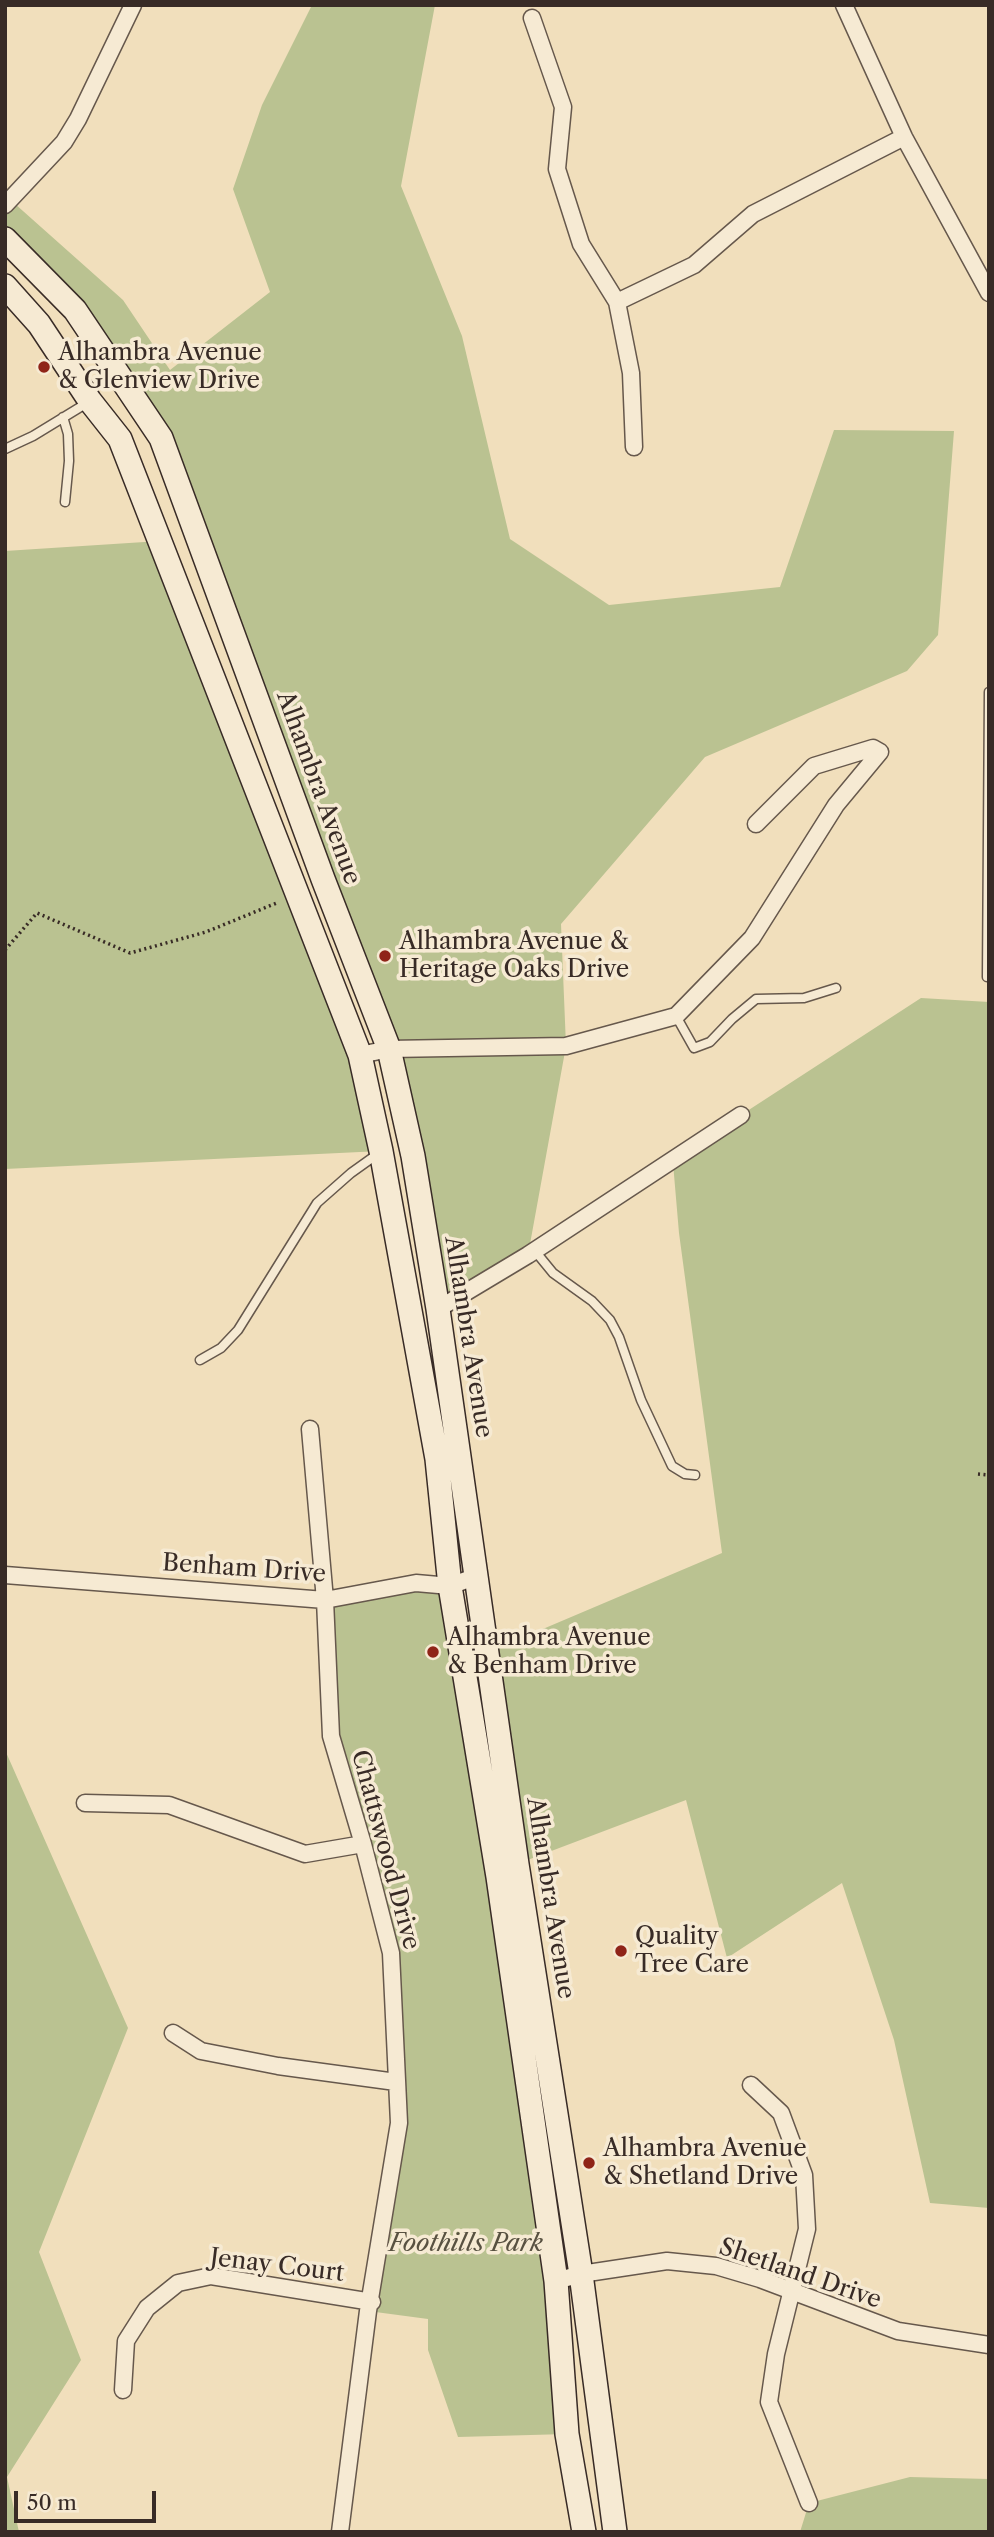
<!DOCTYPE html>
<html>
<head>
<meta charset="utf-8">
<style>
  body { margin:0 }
  #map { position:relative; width:994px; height:2537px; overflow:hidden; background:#f1dfbc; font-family:"Libre Caslon Text",serif }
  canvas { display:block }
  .frame { position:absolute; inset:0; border:7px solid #382b26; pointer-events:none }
  .scale { position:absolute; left:14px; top:2491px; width:142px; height:32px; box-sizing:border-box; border:4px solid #382b26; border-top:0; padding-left:9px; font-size:21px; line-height:24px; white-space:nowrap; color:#382b26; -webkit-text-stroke:5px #f6ead3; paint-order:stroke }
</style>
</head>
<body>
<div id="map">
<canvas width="994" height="2537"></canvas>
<div class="frame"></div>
<div class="scale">50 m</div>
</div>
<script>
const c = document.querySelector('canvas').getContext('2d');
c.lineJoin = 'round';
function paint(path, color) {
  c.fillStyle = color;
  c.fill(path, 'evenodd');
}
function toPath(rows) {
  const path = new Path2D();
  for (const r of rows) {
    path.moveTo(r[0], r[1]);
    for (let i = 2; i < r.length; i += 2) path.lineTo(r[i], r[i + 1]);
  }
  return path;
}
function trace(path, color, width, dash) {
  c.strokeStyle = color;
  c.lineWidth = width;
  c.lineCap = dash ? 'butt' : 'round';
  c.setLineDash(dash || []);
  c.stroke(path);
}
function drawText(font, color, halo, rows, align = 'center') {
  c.font = font + ' "Libre Caslon Text",serif';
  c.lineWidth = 7;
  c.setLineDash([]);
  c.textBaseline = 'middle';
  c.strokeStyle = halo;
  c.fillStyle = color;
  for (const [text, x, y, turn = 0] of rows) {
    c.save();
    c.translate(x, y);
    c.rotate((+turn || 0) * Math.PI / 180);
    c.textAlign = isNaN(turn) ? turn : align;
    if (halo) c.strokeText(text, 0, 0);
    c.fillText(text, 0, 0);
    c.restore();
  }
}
paint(toPath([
  [312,5,435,5,401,186,462,336,510,539,609,605,780,587,834,430,954,431,938,635,907,671,705,757,561,924,566,1046,528,1255,438,1309,389,1049,161,438,5,239,5,195,123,300,170,370,270,292,233,189,262,105],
  [160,541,297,895,381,1151,5,1169,5,551],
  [921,998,989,1002,989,2208,930,2203,894,2040,842,1883,727,1958,686,1800,517,1864,487,1649,524,1637,722,1553,679,1233,673,1163,741,1115],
  [450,1586,567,2434,458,2437,428,2350,428,2319,368,2311,399,2123,391,1953,331,1736,325,1600],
  [5,1750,128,2028,39,2252,81,2360,7,2477,19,2532,5,2532],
  [910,2477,989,2479,989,2532,800,2532,809,2503]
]), '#bac291');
const lane = toPath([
  [63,417,68,434,69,461,65,502],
  [5,449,33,436,87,403],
  [987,977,989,692],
  [676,1016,694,1048,710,1042,732,1019,756,999,804,998,836,988],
  [535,1251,553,1273,592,1301,610,1320,619,1337,641,1400,672,1466,685,1474,695,1475],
  [200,1360,221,1348,238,1330,317,1203,351,1173,379,1153]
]);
const street = toPath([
  [844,5,904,137,989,293],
  [532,18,563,107,557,169,581,244,617,302,631,373,634,447],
  [5,205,64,142,78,119,133,5],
  [617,302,694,265,753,214,904,137],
  [360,1055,389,1049,566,1046,676,1016,752,938,836,805,880,752,873,748,814,766,756,824],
  [438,1309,528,1255,741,1115],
  [310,1429,325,1600,331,1736,363,1844,391,1953,399,2123,368,2311,340,2532],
  [5,1575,325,1600,416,1583,450,1586,477,1576],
  [85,1803,169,1805,305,1854,363,1844],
  [173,2033,201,2051,278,2066,396,2082],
  [751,2085,781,2113,804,2175,807,2229,776,2354,769,2402,809,2503],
  [556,2281,581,2274,667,2261,716,2266,760,2279,898,2331,989,2345],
  [123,2390,126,2341,147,2308,178,2283,211,2276,372,2302]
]);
const secondary = toPath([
  [5,239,75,310,161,438,323,879,389,1049,413,1156,438,1309,517,1864,581,2274,615,2532],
  [5,286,39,324,90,401,120,439,360,1055,381,1151,437,1459,450,1586,498,1877,556,2281,567,2434,584,2532]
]);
trace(lane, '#66584c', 11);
trace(street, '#66584c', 19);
trace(secondary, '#382b26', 26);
trace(toPath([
  [5,950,37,913,130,953,206,932,279,902],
  [978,1474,989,1475]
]), '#382b26', 3.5, [2, 3.5]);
trace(lane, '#f6ead3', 8);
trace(street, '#f6ead3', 16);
trace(secondary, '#f6ead3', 23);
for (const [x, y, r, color] of [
  [44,367,7,"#8f2418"],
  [385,956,7,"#8f2418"],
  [433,1652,7,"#8f2418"],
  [621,1951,7,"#8f2418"],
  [589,2163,7,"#8f2418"]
]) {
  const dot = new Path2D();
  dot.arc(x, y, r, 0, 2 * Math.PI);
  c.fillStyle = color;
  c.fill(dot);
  trace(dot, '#f6ead3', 2.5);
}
drawText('24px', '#382b26', '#f6ead3', [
  ["Alhambra Avenue",58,353],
  ["& Glenview Drive",58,381],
  ["Alhambra Avenue &",399,942],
  ["Heritage Oaks Drive",399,970],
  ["Alhambra Avenue",447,1638],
  ["& Benham Drive",447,1666],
  ["Quality",635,1937],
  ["Tree Care",635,1965],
  ["Alhambra Avenue",603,2149],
  ["& Shetland Drive",603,2177]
], 'left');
drawText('24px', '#382b26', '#f6ead3', [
  ["Alhambra Avenue",318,788,70],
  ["Alhambra Avenue",468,1337,81],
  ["Benham Drive",244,1569,4],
  ["Chattswood Drive",385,1850,75],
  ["Alhambra Avenue",550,1898,81],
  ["Jenay Court",277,2266,7],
  ["Shetland Drive",800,2274,19]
]);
drawText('italic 24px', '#585141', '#f6ead3', [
  ["Foothills Park",466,2244]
]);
</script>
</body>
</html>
